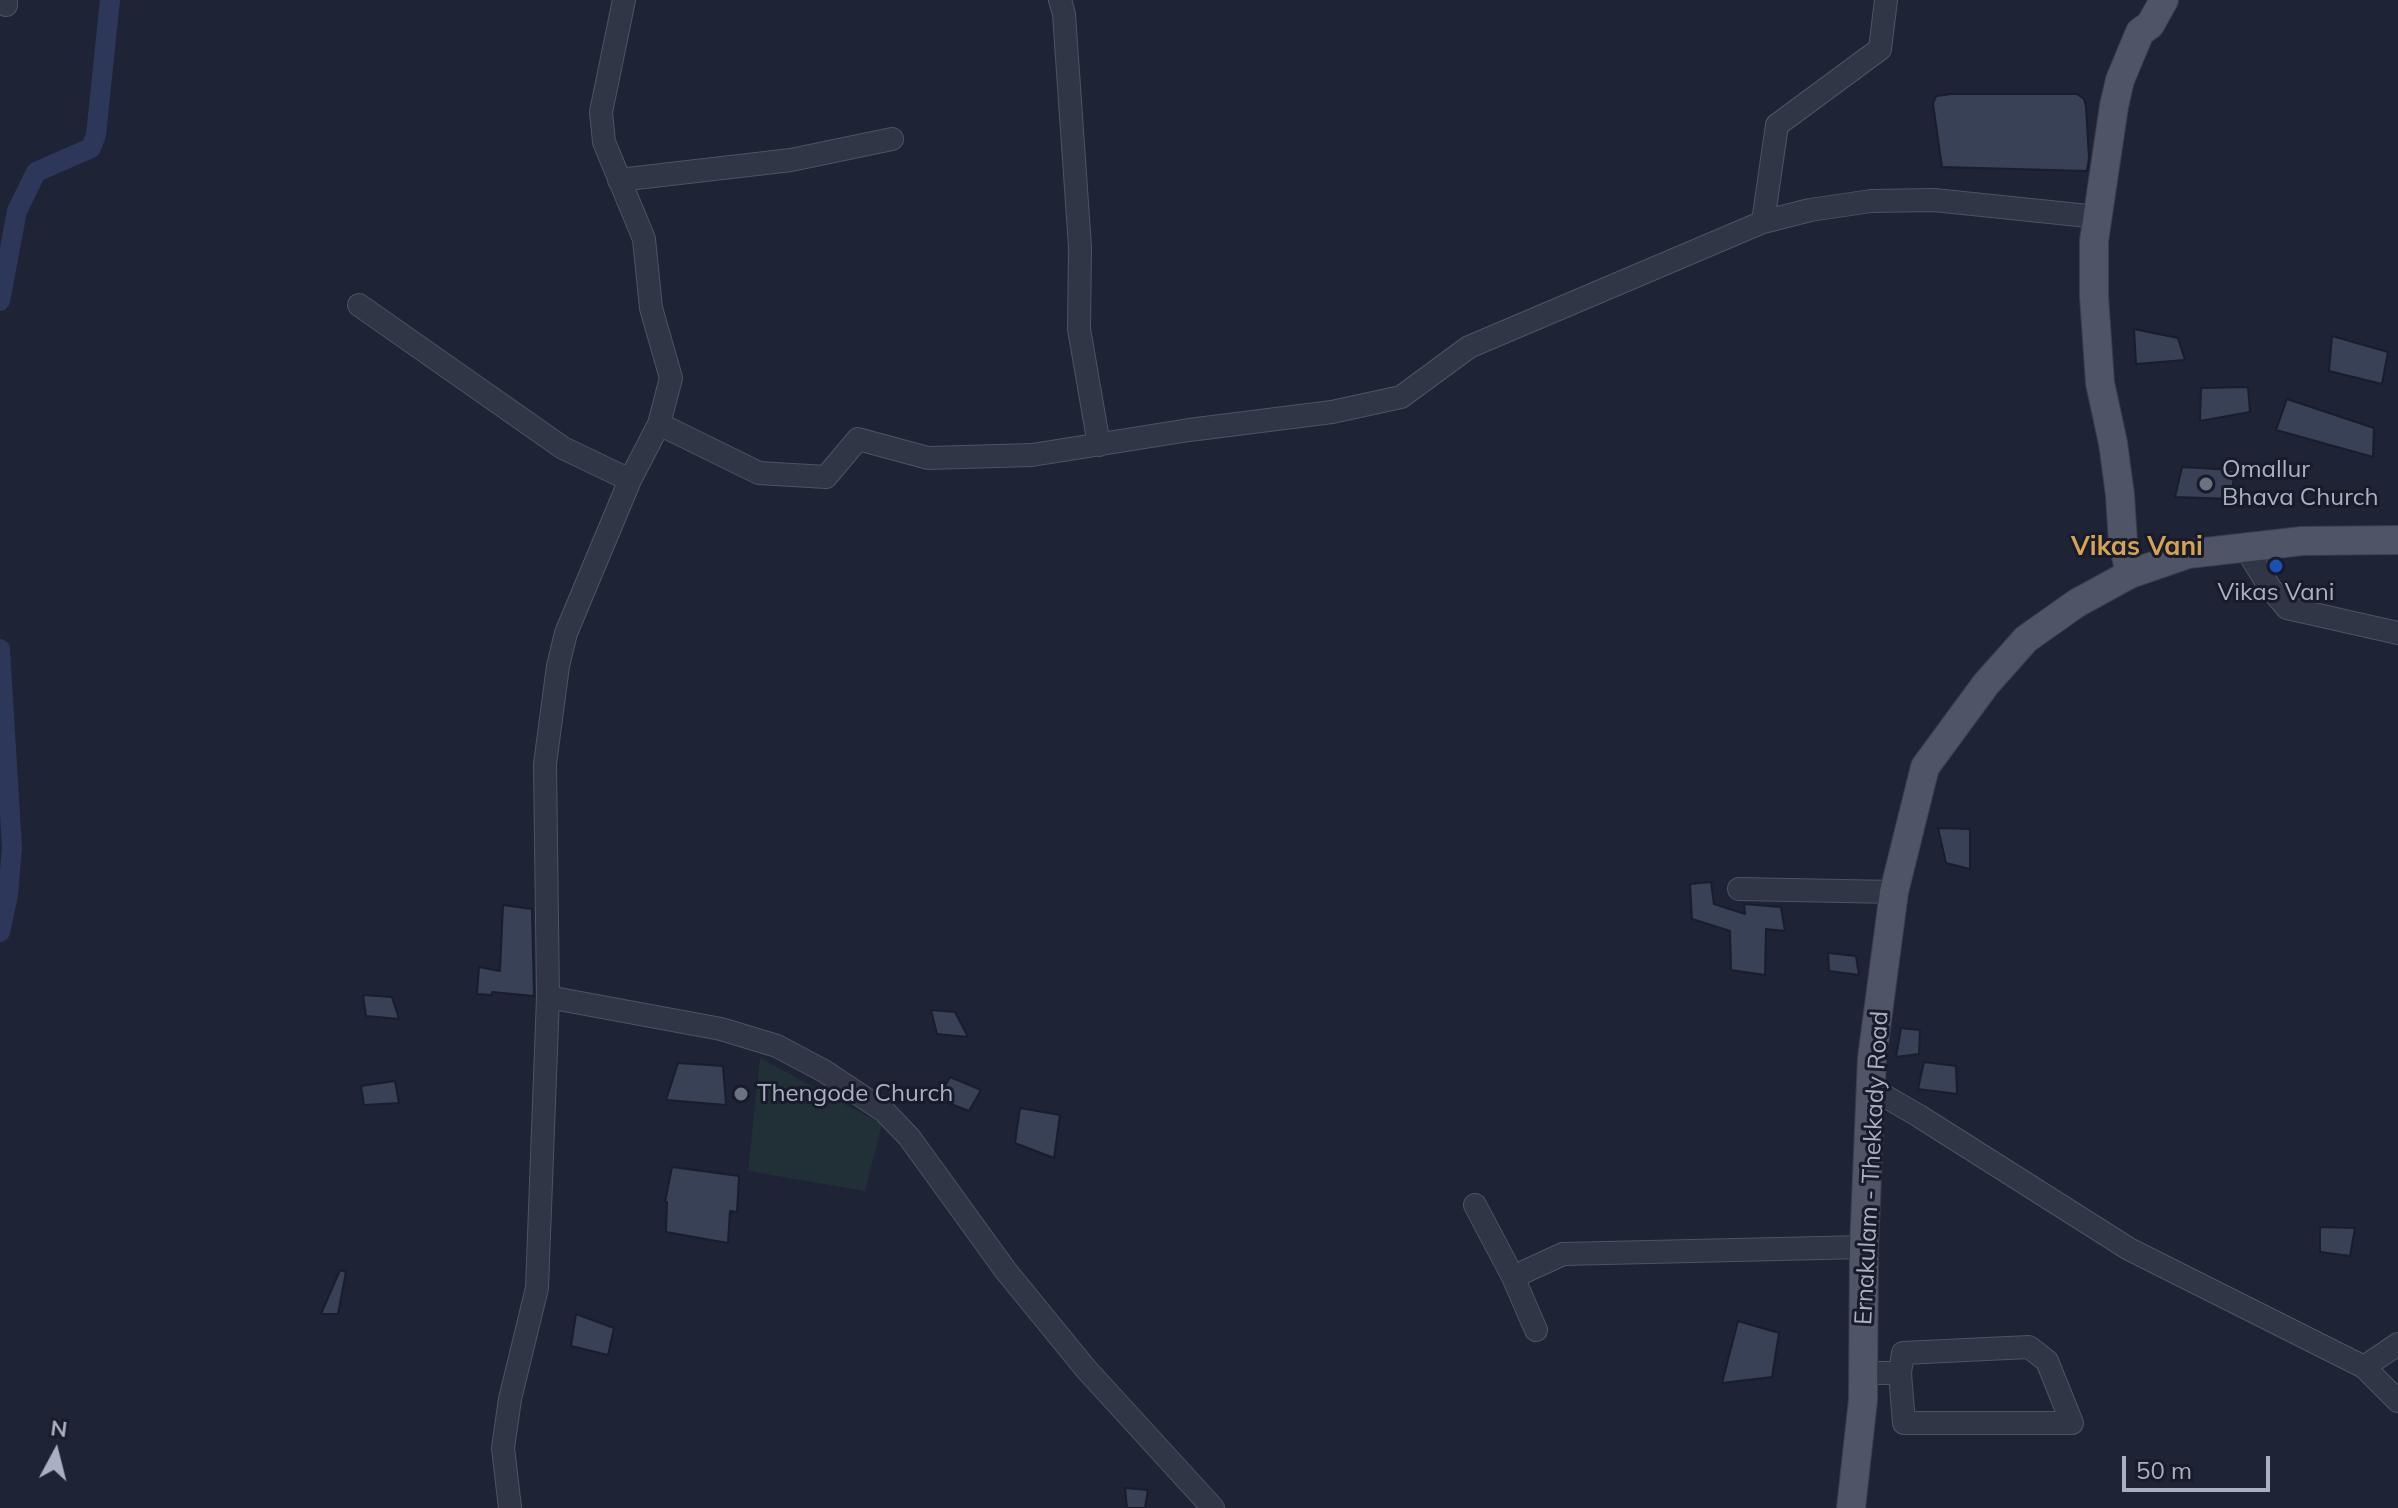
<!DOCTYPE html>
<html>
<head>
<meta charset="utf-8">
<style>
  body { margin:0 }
  #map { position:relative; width:2398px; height:1508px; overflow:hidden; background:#1e2435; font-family:Mulish,sans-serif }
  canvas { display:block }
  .north { position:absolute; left:16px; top:1412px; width:80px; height:80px; -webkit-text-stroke:6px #171b2a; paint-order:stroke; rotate:7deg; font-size:22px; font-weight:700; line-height:32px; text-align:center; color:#aab0c3 }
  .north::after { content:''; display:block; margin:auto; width:28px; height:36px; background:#aab0c3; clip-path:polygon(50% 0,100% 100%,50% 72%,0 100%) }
  .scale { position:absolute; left:2122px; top:1456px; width:148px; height:36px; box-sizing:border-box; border:4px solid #aab0c3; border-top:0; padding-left:10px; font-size:24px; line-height:28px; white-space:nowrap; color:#aab0c3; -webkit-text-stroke:6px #171b2a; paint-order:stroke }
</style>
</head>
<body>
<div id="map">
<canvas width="2398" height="1508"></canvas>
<div class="north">N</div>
<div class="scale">50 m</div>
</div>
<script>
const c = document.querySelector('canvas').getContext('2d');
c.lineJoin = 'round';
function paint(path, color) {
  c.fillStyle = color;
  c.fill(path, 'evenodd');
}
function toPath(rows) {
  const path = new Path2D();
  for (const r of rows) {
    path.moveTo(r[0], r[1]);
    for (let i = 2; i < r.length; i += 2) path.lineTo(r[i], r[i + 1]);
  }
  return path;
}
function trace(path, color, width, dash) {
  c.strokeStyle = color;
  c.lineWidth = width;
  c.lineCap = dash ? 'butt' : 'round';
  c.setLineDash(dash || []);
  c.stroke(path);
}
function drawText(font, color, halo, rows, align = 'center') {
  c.font = font + ' Mulish,sans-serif';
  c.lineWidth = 6;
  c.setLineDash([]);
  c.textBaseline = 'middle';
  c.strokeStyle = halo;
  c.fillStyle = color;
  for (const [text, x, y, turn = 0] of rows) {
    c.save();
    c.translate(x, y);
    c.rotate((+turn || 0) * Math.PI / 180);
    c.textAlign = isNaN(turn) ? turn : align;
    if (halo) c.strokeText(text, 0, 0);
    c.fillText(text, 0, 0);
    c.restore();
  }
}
paint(toPath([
  [760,1058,882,1124,865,1191,748,1171]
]), '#203036');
trace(toPath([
  [0,301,17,211,36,172,91,148,96,135,110,0],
  [0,649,12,848,8,895,0,932]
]), '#2d3759', 20);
const building = toPath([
  [1951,94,2077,94,2084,99,2086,107,2089,158,2087,171,1942,167,1933,104,1936,96,1951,94],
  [2134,329,2178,338,2185,360,2136,364,2134,329],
  [2332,336,2388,352,2382,384,2329,371,2332,336],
  [2248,387,2250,412,2200,421,2201,388,2248,387],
  [2287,399,2374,428,2373,457,2276,430,2287,399],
  [2182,467,2234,470,2232,499,2175,497,2182,467],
  [1938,828,1970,829,1970,869,1946,863,1938,828],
  [1711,882,1714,904,1745,914,1744,904,1781,907,1785,931,1766,929,1765,975,1731,970,1730,931,1692,919,1690,884,1711,882],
  [503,905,532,909,534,996,492,992,492,995,477,994,479,967,500,971,503,905],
  [1828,953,1856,956,1859,975,1829,971,1828,953],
  [363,995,392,997,399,1019,366,1016,363,995],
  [931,1010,955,1012,968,1037,937,1034,931,1010],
  [1901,1028,1920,1030,1919,1054,1896,1057,1901,1028],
  [1924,1062,1956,1066,1957,1094,1918,1089,1924,1062],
  [678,1063,723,1066,726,1105,666,1100,678,1063],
  [950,1077,981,1090,969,1111,938,1099,950,1077],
  [395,1081,399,1103,364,1105,361,1086,395,1081],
  [1020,1108,1060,1115,1054,1158,1015,1143,1020,1108],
  [672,1167,739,1176,737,1212,730,1211,728,1243,666,1232,667,1202,665,1202,672,1167],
  [2320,1227,2355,1228,2350,1256,2320,1252,2320,1227],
  [340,1270,346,1272,338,1314,321,1314,340,1270],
  [576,1314,614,1328,608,1355,571,1346,576,1314],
  [1738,1321,1779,1333,1772,1377,1722,1383,1738,1321],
  [1125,1488,1148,1490,1145,1508,1127,1508,1125,1488]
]);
paint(building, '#394156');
trace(building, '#191d2c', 2);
const minor = toPath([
  [6,0,6,5],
  [1060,0,1064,14,1080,247,1079,329,1099,445],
  [619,180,791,160,892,139],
  [1763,222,1777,125,1880,49,1886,0],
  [359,305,563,448,630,480],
  [659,424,759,473,826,477,858,439,928,458,1032,455,1189,430,1332,412,1401,397,1469,347,1763,222,1810,210,1871,201,1934,200,2098,217],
  [2245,547,2270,588,2287,608,2398,633],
  [1739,889,1894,892],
  [548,997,721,1029,777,1046,824,1071,884,1111,909,1137,1006,1271,1086,1369,1213,1508],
  [1871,1088,1919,1116,2129,1249,2364,1367,2398,1344],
  [1475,1205,1513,1277],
  [1536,1330,1513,1277,1563,1254,1864,1247],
  [2364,1367,2398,1401],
  [1863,1373,1900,1373,1903,1353,2029,1347,2047,1361,2072,1423,1904,1423,1900,1373],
  [510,1508,503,1448,510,1399,537,1288,548,997,545,764,558,666,566,633,630,480,659,424,671,378,651,308,644,239,604,142,601,112,624,0]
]);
const major = toPath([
  [2130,574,2123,542,2120,495,2113,443,2100,383,2094,296,2094,241,2114,106,2120,80,2140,32,2150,25,2164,0],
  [1851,1508,1863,1400,1864,1247,1872,1058,1894,892,1925,767,1986,684,2026,639,2077,603,2130,574,2188,554,2302,541,2398,540]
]);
trace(minor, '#4e5364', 24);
trace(major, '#3a3f4f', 30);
trace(minor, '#313646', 22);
trace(major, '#4f5466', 28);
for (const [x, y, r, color] of [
  [2206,484,8,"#6b7280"],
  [2276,566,8,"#1a4fb4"],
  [741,1094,8,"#6b7280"]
]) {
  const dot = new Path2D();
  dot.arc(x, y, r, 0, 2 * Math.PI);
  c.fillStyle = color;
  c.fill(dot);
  trace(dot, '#171b2a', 3);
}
drawText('24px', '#aab0c3', '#171b2a', [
  ["Omallur",2222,470],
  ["Bhava Church",2222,498],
  ["Vikas Vani",2276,593,"center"],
  ["Thengode Church",757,1094]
], 'left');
drawText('24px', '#aab0c3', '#171b2a', [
  ["Ernakulam - Thekkady Road",1872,1168,-87]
]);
drawText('bold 26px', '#d6a353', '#171b2a', [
  ["Vikas Vani",2137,547]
]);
</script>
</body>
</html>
